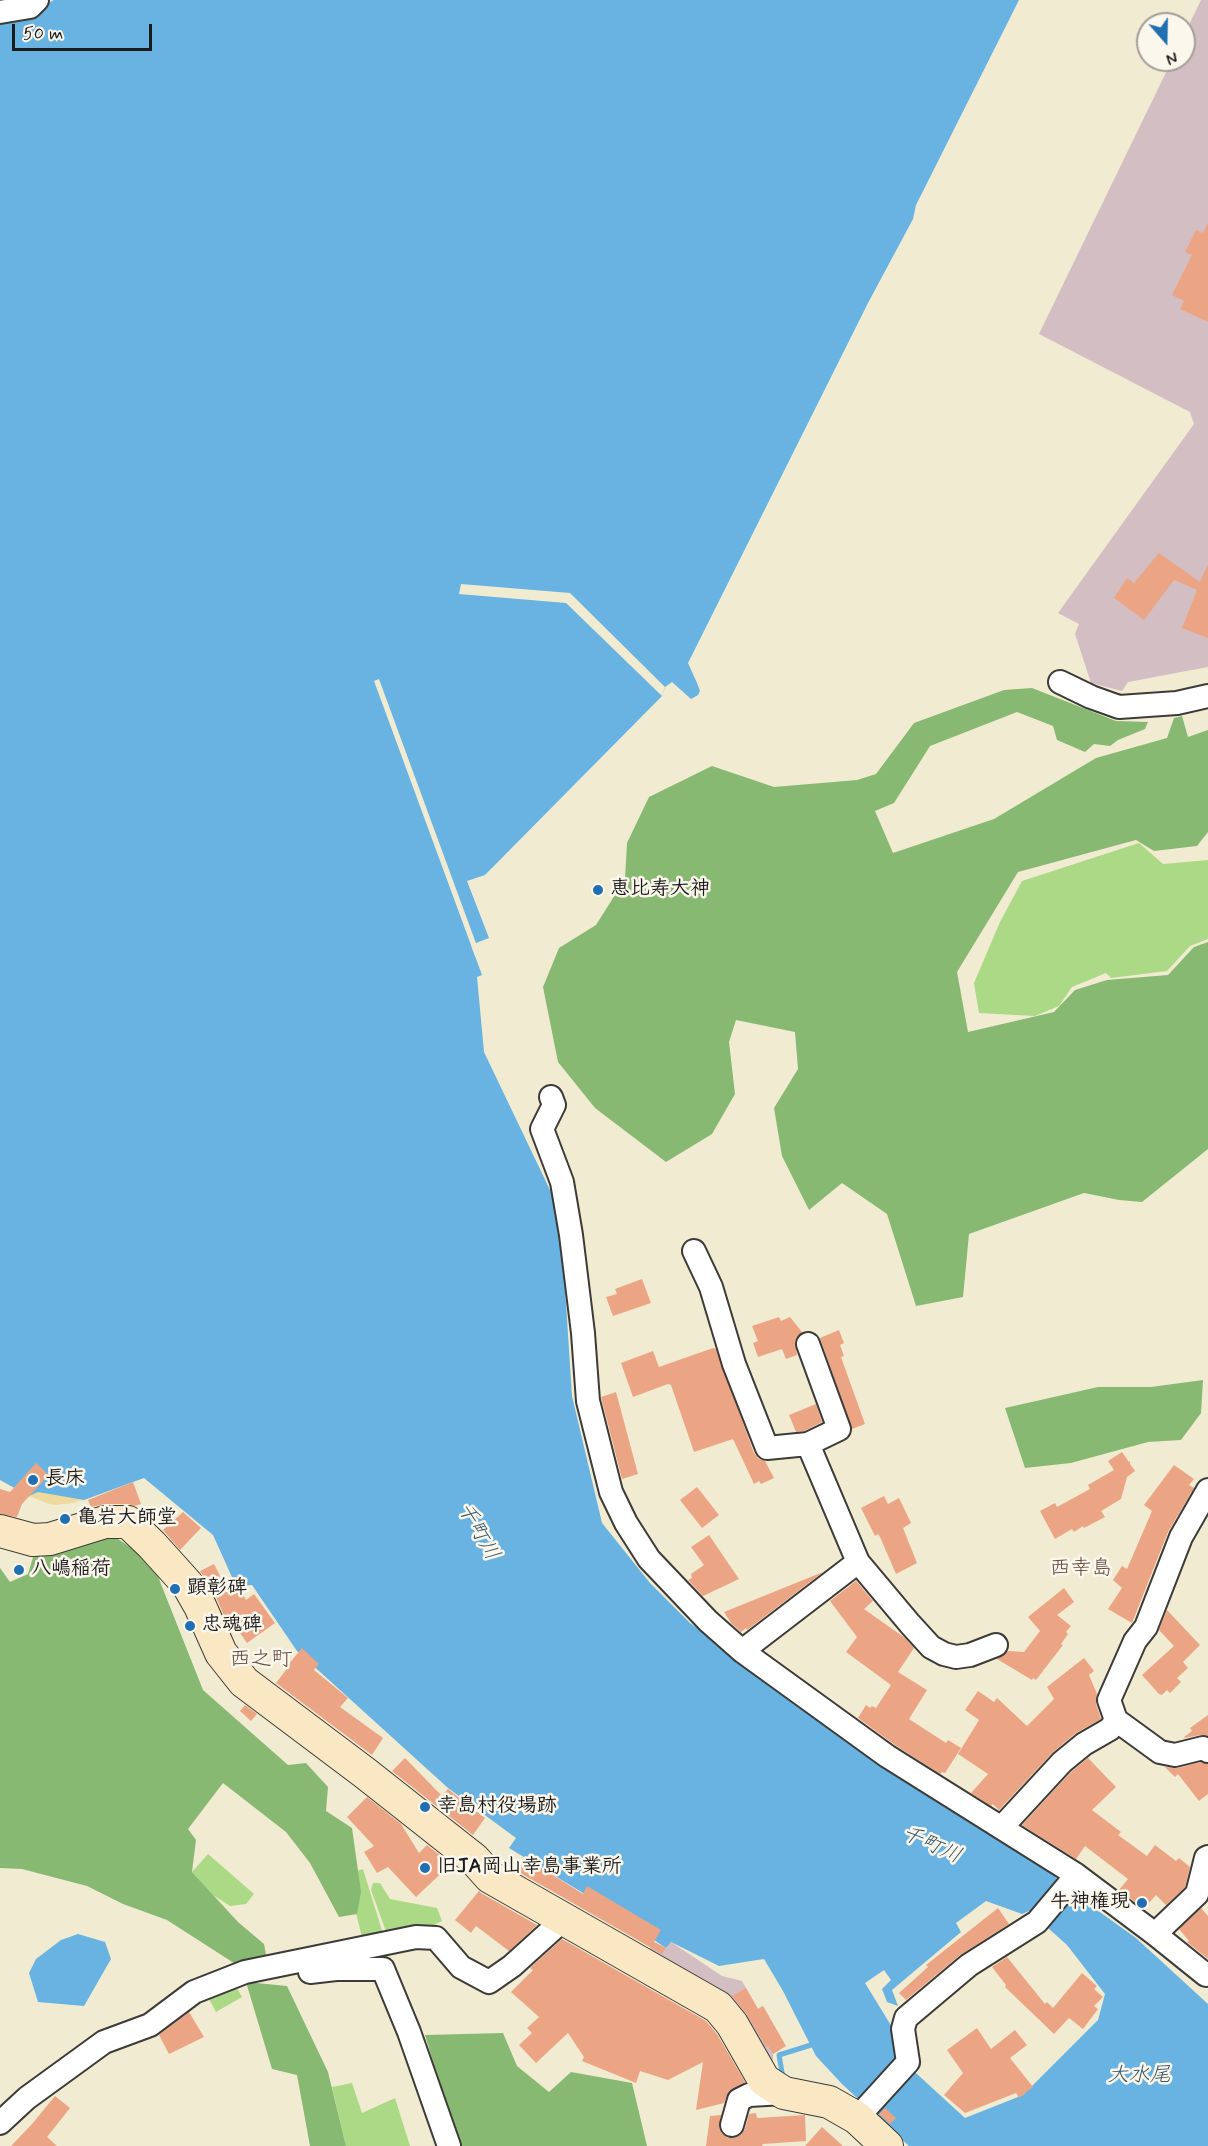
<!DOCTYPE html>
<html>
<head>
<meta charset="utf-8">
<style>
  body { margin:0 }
  #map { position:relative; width:1208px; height:2146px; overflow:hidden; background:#f1ebd2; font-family:Mynerve,sans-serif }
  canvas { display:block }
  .north { position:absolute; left:1136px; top:12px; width:60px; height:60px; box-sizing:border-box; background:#fbf7ec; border:2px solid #a29f99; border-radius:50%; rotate:160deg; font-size:16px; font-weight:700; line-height:24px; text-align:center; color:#1c1c1c }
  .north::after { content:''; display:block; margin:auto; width:21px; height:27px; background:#1f6fb2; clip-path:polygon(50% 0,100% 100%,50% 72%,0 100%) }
  .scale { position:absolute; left:12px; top:24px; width:140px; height:27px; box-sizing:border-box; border:3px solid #1c1c1c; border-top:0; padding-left:8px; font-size:18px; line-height:21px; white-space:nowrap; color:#1c1c1c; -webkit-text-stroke:4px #fbf7ec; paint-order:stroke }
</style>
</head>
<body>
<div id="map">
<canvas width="1208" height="2146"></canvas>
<div class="north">N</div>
<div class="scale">50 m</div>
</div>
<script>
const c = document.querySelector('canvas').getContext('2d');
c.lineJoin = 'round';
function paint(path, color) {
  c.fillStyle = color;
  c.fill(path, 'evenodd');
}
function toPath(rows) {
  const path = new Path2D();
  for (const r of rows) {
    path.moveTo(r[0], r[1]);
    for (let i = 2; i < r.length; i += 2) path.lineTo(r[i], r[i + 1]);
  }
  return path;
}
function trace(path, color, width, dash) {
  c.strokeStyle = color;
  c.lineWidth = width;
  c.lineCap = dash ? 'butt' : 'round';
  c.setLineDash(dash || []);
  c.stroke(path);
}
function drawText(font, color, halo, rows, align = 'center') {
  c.font = font + ' Mynerve,"Klee One",sans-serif';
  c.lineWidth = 5;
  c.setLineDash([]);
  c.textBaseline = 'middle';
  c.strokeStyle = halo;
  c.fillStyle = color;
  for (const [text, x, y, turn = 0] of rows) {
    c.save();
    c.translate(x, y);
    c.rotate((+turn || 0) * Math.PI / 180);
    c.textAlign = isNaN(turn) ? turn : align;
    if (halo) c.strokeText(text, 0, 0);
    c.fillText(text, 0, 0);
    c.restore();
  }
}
paint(toPath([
  [1201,0,1208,0,1208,667,1128,682,1122,691,1091,683,1075,634,1079,624,1058,613,1194,424,1190,412,1039,334,1172,60,1184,60,1184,35],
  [654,1942,666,1948,671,1942,722,1976,742,1981,758,2009,763,2006,781,2038,781,2049,773,2054,773,2068,731,2010,642,1960]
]), '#d2bec3');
paint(toPath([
  [1139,843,1163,864,1208,860,1208,939,1190,946,1167,971,1111,978,1106,973,1072,987,1059,1006,1035,1016,979,1013,974,983,1000,922,1022,881],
  [208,1854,254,1894,246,1904,230,1906,213,1895,192,1872],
  [363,1869,384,1937,363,1941,346,1874],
  [373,1883,380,1883,390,1899,437,1908,442,1921,432,1926,388,1937,371,1890],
  [233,1981,242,1997,216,2012,207,1995],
  [352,2083,362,2113,395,2098,410,2146,346,2146,332,2087]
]), '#abd985');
paint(toPath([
  [1032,688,1116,721,1148,722,1145,729,1118,740,1110,746,1094,744,1085,752,1057,740,1053,726,1017,712,930,746,894,803,875,811,893,853,994,819,1096,758,1167,738,1174,718,1182,716,1188,737,1208,730,1208,832,1197,846,1154,851,1136,840,1018,872,957,972,968,1032,1054,1012,1075,990,1107,980,1168,975,1194,947,1208,942,1208,1149,1142,1202,1119,1200,1084,1193,969,1234,963,1297,916,1306,887,1214,842,1183,809,1210,782,1156,774,1108,798,1069,795,1032,736,1020,729,1042,735,1094,712,1134,666,1162,595,1108,558,1062,543,987,559,948,596,925,625,879,627,843,649,797,712,766,774,787,857,780,876,774,914,723,1004,690],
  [1203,1380,1201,1413,1181,1440,1148,1442,1071,1463,1025,1468,1005,1408,1098,1387,1151,1387],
  [87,1536,115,1537,133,1549,157,1574,203,1690,288,1765,306,1763,328,1787,326,1811,352,1828,361,1892,357,1914,339,1917,310,1863,286,1832,223,1783,188,1829,196,1840,192,1872,238,1922,264,1944,267,1960,240,1967,167,1920,123,1904,87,1886,22,1869,0,1868,0,1568,10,1582,28,1574,34,1554],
  [246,1982,287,1986,328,2072,346,2146,310,2146,297,2075,272,2069],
  [503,2033,517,2066,549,2092,571,2072,632,2083,647,2146,458,2146,425,2035]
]), '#88b972');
paint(toPath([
  [16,1473,88,1498,72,1503,55,1505,46,1503,29,1496,4,1482]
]), '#eeda9e');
paint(toPath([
  [54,0,1019,0,916,205,913,219,868,303,688,663,697,683,700,691,698,695,691,699,672,682,665,687,662,696,485,875,467,881,489,938,471,945,482,975,477,977,484,1052,560,1211,572,1396,602,1523,650,1583,690,1623,938,1803,1053,1872,1058,1882,1136,1938,1208,2004,1208,2146,909,2146,842,2084,816,2056,783,1991,764,1959,719,1966,671,1942,666,1948,583,1893,509,1848,516,1838,448,1788,297,1651,252,1585,236,1586,213,1535,144,1478,84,1500,38,1492,29,1496,0,1480,0,18,22,16],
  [986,1901,1022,1914,1029,1911,1067,1945,1105,1994,1098,2020,1023,2095,965,2118,917,2074,899,2062,892,2027,865,1983,884,1970,891,1980,882,1989,887,2002,898,2006,892,1990,961,1932,956,1923],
  [78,1934,105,1942,111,1959,84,2006,38,2002,29,1973,36,1959,61,1940]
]), '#68b3e1');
paint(toPath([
  [461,584,570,593,665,687,662,696,566,603,459,594],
  [379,679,477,946,475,946,478,955,475,956,374,681]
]), '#f1ebd2');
trace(toPath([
  [783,2078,779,2055,811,2045]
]), '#68b3e1', 5);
paint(toPath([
  [1208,223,1208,322,1180,309,1184,301,1172,295,1192,255,1185,252,1196,230,1203,233],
  [1159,553,1200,582,1208,564,1208,638,1182,628,1197,590,1174,580,1144,620,1114,598,1127,578,1134,583],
  [642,1279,651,1303,613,1316,606,1297,617,1294,615,1289],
  [779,1317,781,1321,790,1317,802,1332,795,1341,797,1355,786,1359,782,1349,758,1357,753,1343,758,1341,752,1326],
  [839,1330,844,1343,840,1345,844,1356,841,1357,865,1424,852,1429,820,1338],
  [713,1348,716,1349,754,1453,759,1459,765,1461,774,1478,761,1484,759,1481,754,1484,733,1439,694,1452,671,1385,668,1384,633,1397,621,1363,653,1351,659,1367],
  [616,1392,638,1474,622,1479,601,1397],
  [816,1404,822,1422,804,1431,796,1432,789,1415],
  [1122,1452,1129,1462,1130,1461,1130,1464,1135,1471,1127,1477,1121,1499,1101,1511,1105,1517,1084,1528,1083,1526,1074,1532,1072,1529,1055,1539,1040,1511,1055,1503,1057,1507,1090,1489,1088,1485,1114,1470,1108,1461],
  [36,1463,49,1475,22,1504,17,1517,0,1514,0,1489,10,1492],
  [1174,1465,1194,1479,1189,1485,1194,1488,1168,1532,1132,1623,1108,1609,1122,1588,1113,1580,1122,1566,1127,1569,1152,1511,1144,1505],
  [133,1482,141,1504,134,1506,128,1504,105,1504,91,1507,88,1500],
  [697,1487,719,1515,702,1528,680,1500],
  [884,1496,888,1504,899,1498,911,1523,903,1528,917,1563,896,1574,880,1537,878,1534,875,1536,861,1508],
  [183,1512,201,1528,180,1550,163,1530],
  [709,1535,739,1579,703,1596,688,1580,692,1578,691,1574,704,1565,691,1547],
  [214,1564,230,1596,241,1590,246,1600,254,1594,275,1623,247,1643,233,1623,228,1625,216,1597,200,1571],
  [823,1572,747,1630,746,1628,741,1632,731,1623,724,1612],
  [856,1581,873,1601,864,1609,905,1638,914,1648,898,1672,927,1690,909,1719,946,1743,948,1740,961,1748,945,1773,942,1772,940,1774,895,1745,858,1718,866,1705,870,1708,872,1706,876,1708,891,1685,846,1652,857,1637,830,1601],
  [1064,1588,1074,1602,1057,1615,1071,1626,1066,1632,1068,1634,1061,1644,1063,1645,1036,1680,1033,1678,1032,1680,997,1659,1008,1651,1024,1652,1040,1631,1028,1617],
  [1167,1610,1200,1645,1183,1662,1188,1668,1177,1678,1181,1682,1170,1693,1167,1690,1162,1695,1159,1694,1142,1675,1174,1646,1159,1630],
  [302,1648,319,1664,314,1670,348,1698,340,1707,383,1738,372,1755,276,1683,289,1666,288,1665],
  [1084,1658,1094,1671,1089,1675,1097,1694,1096,1704,1101,1719,1076,1733,1053,1752,999,1810,993,1804,991,1806,971,1793,988,1774,958,1754,979,1720,965,1710,978,1691,994,1702,997,1698,1027,1726,1054,1699,1047,1687],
  [245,1705,257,1714,251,1721,240,1711],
  [1208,1715,1208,1736,1200,1735,1185,1738,1184,1737,1192,1731,1190,1728],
  [405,1758,442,1796,448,1789,485,1818,473,1835,392,1771],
  [1088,1758,1116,1787,1092,1810,1121,1832,1118,1835,1147,1856,1155,1845,1176,1861,1179,1858,1190,1867,1185,1887,1166,1905,1156,1895,1147,1905,1139,1897,1135,1902,1119,1890,1128,1879,1085,1846,1076,1859,1022,1825,1071,1772],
  [1201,1762,1208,1764,1208,1794,1199,1801,1178,1774,1175,1777,1165,1767,1178,1768],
  [367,1797,401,1824,419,1853,427,1845,451,1864,416,1897,388,1867,377,1873,364,1852,374,1846,347,1817],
  [524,1857,583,1894,587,1886,661,1930,654,1942,666,1948,662,1954,515,1870],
  [479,1891,481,1893,537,1925,509,1951,476,1926,471,1933,455,1920],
  [998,1908,1009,1924,960,1955,906,2000,899,1993,928,1967,926,1965],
  [1201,1908,1208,1916,1208,1959,1187,1942,1189,1941,1179,1929],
  [562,1939,706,2021,717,2034,745,2082,729,2091,724,2103,696,2110,703,2062,668,2080,640,2071,636,2083,582,2061,584,2057,568,2033,536,2063,519,2045,532,2033,527,2028,539,2017,511,1992,533,1970,530,1968],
  [1007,1957,1045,2004,1047,2002,1053,2008,1082,1973,1097,1986,1094,1989,1103,1997,1094,2006,1098,2009,1083,2029,1069,2018,1054,2034,1005,1987,1006,1985,992,1967],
  [746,1988,758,2009,763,2006,786,2046,773,2054,768,2046,766,2047,746,2013,732,1996],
  [189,2012,204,2037,169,2054,159,2035],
  [977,2028,991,2049,1015,2030,1027,2045,1010,2058,1033,2087,1019,2098,1016,2093,965,2113,944,2095,963,2073,947,2050],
  [55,2096,70,2108,47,2137,57,2146,11,2146,32,2124],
  [885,2108,896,2118,890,2124,879,2114],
  [756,2113,757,2118,805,2115,806,2141,763,2144,762,2146,706,2146,710,2116,721,2115,719,2128,722,2134,728,2138,735,2138,741,2135,745,2129,749,2114],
  [822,2127,843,2146,805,2146]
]), '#eca584');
const minor = toPath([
  [0,12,30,7,37,0],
  [1060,682,1091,697,1119,707,1177,703,1208,696],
  [551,1097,554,1105,542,1129,562,1182,571,1235,583,1333,588,1401,611,1492,626,1523,649,1559,708,1621,742,1651,887,1756,1075,1874,1155,1934,1206,1975,1208,1973],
  [694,1251,711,1287,734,1364,767,1448,808,1444,839,1429,808,1344],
  [808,1444,858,1562,910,1624,931,1647,944,1654,956,1657,970,1655,996,1645],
  [742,1651,858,1562],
  [1116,1720,1160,1752,1175,1755,1203,1748,1208,1751],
  [1002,1827,1062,1762,1084,1744,1110,1729,1116,1720,1109,1700,1135,1641,1146,1627,1181,1537,1208,1490],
  [1155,1934,1197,1894,1206,1858,1208,1857],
  [310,1972,336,1969,383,1969,409,2032,449,2146],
  [857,2118,908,2062,903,2029,906,2018,969,1965,1037,1922,1069,1884,1075,1874],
  [0,2123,27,2098,104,2042,150,2025,194,1992,245,1972,416,1937,436,1938,461,1967,489,1982,512,1966,564,1919],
  [732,2125,739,2100,749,2095,784,2093]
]);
const secondary = toPath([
  [0,1531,33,1540,50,1539,105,1522,128,1522,152,1545,188,1585,200,1606,221,1653,244,1682,365,1773,474,1859,490,1877,718,2007,732,2024,764,2080,784,2093,829,2102,857,2118,887,2146]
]);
trace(minor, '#3c3b37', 26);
trace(secondary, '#3c3b37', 34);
trace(minor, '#fff', 22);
trace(secondary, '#fae7c3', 32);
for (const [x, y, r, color] of [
  [598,890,6,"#1f6fb2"],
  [33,1480,6,"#1f6fb2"],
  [65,1519,6,"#1f6fb2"],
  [19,1570,6,"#1f6fb2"],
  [175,1589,6,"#1f6fb2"],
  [190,1626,6,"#1f6fb2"],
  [425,1807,6,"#1f6fb2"],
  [425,1868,6,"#1f6fb2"],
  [1142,1903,6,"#1f6fb2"]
]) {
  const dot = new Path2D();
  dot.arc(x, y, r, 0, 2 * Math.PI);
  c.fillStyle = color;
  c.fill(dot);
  trace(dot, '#fbf7ec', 2);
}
drawText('bold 20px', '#1c1c1c', '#fbf7ec', [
  ["恵比寿大神",610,890],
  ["長床",45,1480],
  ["亀岩大師堂",77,1519],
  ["八嶋稲荷",31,1570],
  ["顕彰碑",187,1589],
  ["忠魂碑",202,1626],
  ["幸島村役場跡",437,1807],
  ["旧JA岡山幸島事業所",437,1868],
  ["牛神権現",1130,1903,"right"]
], 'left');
drawText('italic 21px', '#3a586b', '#fbf7ec', [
  ["千町川",477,1532,60],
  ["千町川",931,1846,24],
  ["大水尾",1139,2077]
]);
drawText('21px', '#654c40', '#fbf7ec', [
  ["西幸島",1081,1570],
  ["西之町",261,1661]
]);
</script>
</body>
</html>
